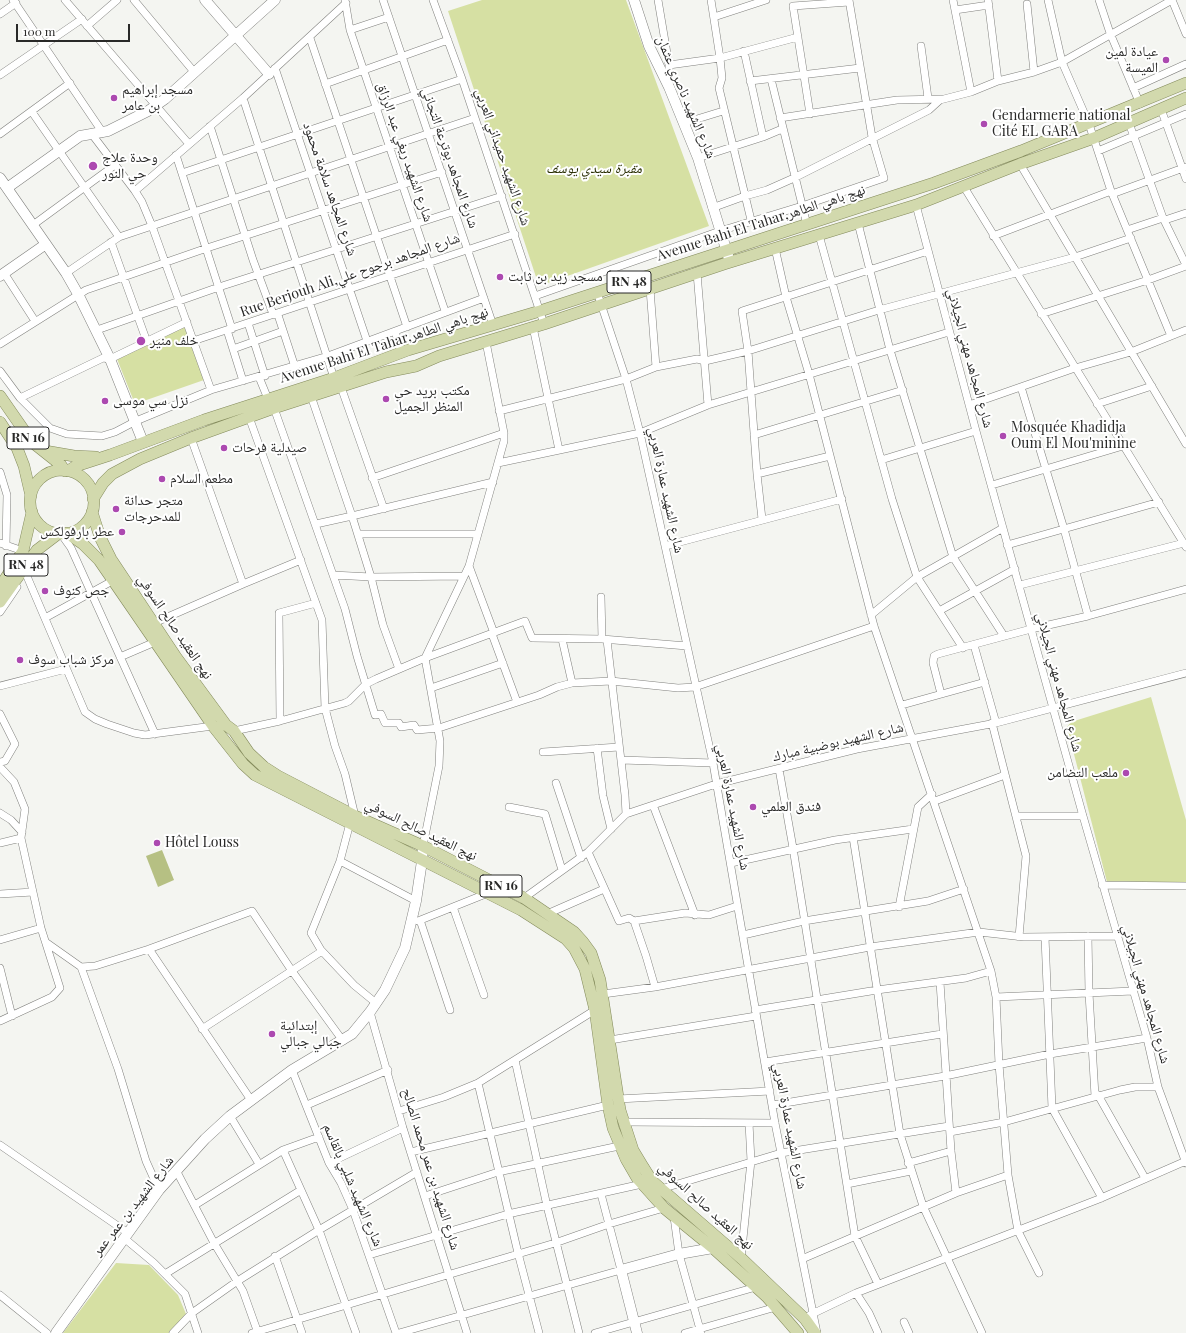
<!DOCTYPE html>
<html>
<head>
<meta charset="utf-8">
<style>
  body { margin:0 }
  #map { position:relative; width:1186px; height:1333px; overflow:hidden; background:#f4f5f1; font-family:"Playfair Display",serif }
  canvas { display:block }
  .scale { position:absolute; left:16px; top:24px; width:114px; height:18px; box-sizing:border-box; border:2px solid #292928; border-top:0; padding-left:5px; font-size:12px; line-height:14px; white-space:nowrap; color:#292928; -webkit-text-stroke:3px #fff; paint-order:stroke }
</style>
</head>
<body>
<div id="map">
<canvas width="1186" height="1333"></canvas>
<div class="scale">100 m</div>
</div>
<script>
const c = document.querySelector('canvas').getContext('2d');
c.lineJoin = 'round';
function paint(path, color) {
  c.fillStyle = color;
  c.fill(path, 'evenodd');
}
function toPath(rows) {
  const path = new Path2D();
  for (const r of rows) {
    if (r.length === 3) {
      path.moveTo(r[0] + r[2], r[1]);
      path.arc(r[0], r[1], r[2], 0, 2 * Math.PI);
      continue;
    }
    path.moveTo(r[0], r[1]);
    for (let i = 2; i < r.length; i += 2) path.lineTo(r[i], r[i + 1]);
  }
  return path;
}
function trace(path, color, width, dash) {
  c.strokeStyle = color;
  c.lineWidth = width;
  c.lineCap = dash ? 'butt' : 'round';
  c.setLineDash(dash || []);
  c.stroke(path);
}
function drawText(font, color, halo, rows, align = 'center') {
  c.font = font + ' "Playfair Display","Noto Naskh Arabic",serif';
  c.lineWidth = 4;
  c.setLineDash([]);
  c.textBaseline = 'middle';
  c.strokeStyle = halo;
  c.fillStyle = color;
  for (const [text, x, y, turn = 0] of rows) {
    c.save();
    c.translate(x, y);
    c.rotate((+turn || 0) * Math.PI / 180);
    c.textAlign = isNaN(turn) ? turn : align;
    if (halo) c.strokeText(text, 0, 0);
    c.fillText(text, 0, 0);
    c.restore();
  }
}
paint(toPath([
  [482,0,626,0,709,226,539,286,448,11],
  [184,326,204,380,135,404,117,359],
  [1151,697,1186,820,1186,883,1107,882,1067,727,1071,722],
  [116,1263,149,1265,178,1295,186,1314,169,1333,63,1333]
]), '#d6e0a3');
paint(toPath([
  [162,850,174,880,158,887,146,856]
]), '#b6c083');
const street = toPath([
  [13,0,103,133],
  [65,0,189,144],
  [134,0,195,73],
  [345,0,350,30,445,311],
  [383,0,493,325],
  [433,0,462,79,544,324],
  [658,0,669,65,669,85],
  [711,0,720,58,722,78,719,88,751,220],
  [953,0,971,92],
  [988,0,998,81],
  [1048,0,1062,62,1089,124,1111,191,1171,336],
  [1099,0,1110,33,1140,104],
  [1027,4,1034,72],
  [955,10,989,5],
  [0,14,16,3],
  [714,17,766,0],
  [87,26,117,0],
  [350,30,389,17],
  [310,38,407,327],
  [921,46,928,98],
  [744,51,763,137],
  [669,65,720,58,798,37],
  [275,68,367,341],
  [0,75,82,19],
  [771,79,807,225],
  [750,81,860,68],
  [325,84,448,40],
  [1133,88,1186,64],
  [243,98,334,378],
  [1161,109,1186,179],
  [32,112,119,237],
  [810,114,793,6,849,2],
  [780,118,897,100,943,99],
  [684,123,723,111],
  [1129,123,1163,218,1186,265],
  [210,126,253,260,273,314,278,315,295,367],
  [91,133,135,191,142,202,152,226,211,390],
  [0,134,70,83],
  [1098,151,1186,114],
  [176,155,232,329],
  [698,158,763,137,782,129],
  [1020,164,1186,444],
  [182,173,462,79],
  [964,187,1186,547],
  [135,191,243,98,346,3],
  [1112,194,1186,167],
  [916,205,976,431,1083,816,1147,1038,1158,1087,1186,1163],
  [712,208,745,196,767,190,794,178,929,110,940,100,971,92,998,81,1034,72,1062,62,1172,0,1186,34],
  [1165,220,1186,213],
  [858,223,890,350,953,557,1004,636],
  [33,225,115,165],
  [1127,230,1163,218],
  [819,235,892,499,917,577,963,648],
  [993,236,1111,191],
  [111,242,147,342],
  [775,248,786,297,809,374,874,626,991,971],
  [4,273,35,321],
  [66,273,119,237,475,118],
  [697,273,708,405],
  [650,289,656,367],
  [597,292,626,379,640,433,713,763,775,1123,817,1333],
  [535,296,720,231,802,206,884,178,872,137,849,0],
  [1041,314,1148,280,1186,266],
  [248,323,265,376],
  [533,327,559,450],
  [97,330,219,287,502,196],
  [227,330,243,381],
  [395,331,401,352],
  [193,341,515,234],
  [0,344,86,290,207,248,442,172],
  [233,349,283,331],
  [0,371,20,398,50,428,67,434,102,436,115,432,136,421,211,390,328,356,484,298],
  [259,377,268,399],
  [341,387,384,509],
  [1021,387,1064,529,1088,616],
  [311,396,352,516,493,482],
  [20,398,103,358,110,359,187,322],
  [1097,404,1152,386],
  [969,405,1075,368,1131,352,1186,330],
  [274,408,345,609,357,656,375,715,381,714,385,723,399,723,401,727,414,725,417,730,439,728,539,695,557,687,572,683,611,681,678,688,695,687,874,626],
  [499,411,626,379,656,367,697,359,705,361,748,351,879,310,1075,257,1131,238],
  [249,417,322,620,325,708,335,746,345,774,355,816],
  [754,435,903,390],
  [881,460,976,431],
  [498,463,640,433,708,405,949,332],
  [0,472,7,495,6,546],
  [757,474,830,456],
  [372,478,504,433],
  [992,485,1123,446],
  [762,519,757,474,748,351,742,311,928,251],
  [316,524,352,516,371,577,464,576],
  [61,534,71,548,155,734],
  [359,534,477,534],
  [0,543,23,551],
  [1007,545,1159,502],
  [665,546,842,499],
  [469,566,494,633],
  [26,567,26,574,85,712,95,719,107,724,134,733,145,735,213,726],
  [333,575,371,577,383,625,399,669],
  [243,584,301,560],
  [1020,585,1184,543],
  [601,597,602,639],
  [939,611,1015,569],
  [0,612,17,587],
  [871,615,917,577,1003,528],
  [45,618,114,580],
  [154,623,243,584,191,438],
  [492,634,517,702],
  [562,639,572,683],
  [607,640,625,795,626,814],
  [974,645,996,723],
  [120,657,155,642],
  [0,686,66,669],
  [431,688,503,663],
  [941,694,933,663,934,656,938,654,1031,629,1088,616,1186,589],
  [902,705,985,682],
  [0,714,15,744,5,761,0,762],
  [280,721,279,613,316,603],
  [992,723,1026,856,1019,937],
  [234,731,280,721,345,703,349,701,366,684,376,679,425,658,525,621,532,638,602,639,687,646],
  [597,748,603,796,611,829],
  [543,752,619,747],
  [621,760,713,763],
  [0,767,14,782,25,809,21,838,41,928,60,988,52,997,0,1021],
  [779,769,793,848,855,1236,878,1284],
  [556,783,581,858],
  [935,801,1005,775],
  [653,805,695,915],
  [509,807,545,814,562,870],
  [0,813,11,820,22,832],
  [1016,816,1083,816],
  [350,823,340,861,416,901],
  [853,837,900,1134,923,1206,982,1333],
  [0,843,21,838],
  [423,846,439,766,440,741,425,658,469,566,504,441,504,433,486,342],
  [588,852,619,921,629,918,634,921,646,956,655,987],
  [731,863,835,840,913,829],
  [1102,885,1186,886],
  [0,894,33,892],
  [524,898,588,852,626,814,716,784,857,749,996,723,1186,673],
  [453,907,484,995],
  [899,907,918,807,932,794],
  [547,914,604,889],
  [420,920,450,1010],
  [418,921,488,893],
  [634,921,685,913,709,915,737,906],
  [743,935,804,921,928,901,964,889],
  [1088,936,1089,993,1095,1096],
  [1045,937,1052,1108,1102,1198],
  [0,940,41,928],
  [47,943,81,967,118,1069,146,1161,159,1190],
  [149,949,251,1100],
  [321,950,354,985,376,1003],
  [81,967,95,966,149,949,252,911,292,971,343,1041],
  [0,968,12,1016],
  [940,982,951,1151,956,1193],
  [603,994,655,987,870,947,979,932,1024,937,1117,936],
  [996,997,1133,991],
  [755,1010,877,990,966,978,991,971,996,997,999,1064,1008,1175,1018,1231,1039,1273],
  [370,1012,403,1128,467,1333],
  [202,1029,319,953,321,950,311,933,340,861],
  [610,1040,756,1016],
  [515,1060,547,1206,579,1333],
  [765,1062,942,1034],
  [292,1070,329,1163,341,1183,353,1210,396,1333],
  [478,1083,518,1253,539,1333],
  [1098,1095,1145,1178],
  [618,1099,770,1091],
  [307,1105,388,1070],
  [773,1105,945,1076,1050,1054,1147,1038],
  [399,1111,444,1097,478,1083,595,1010],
  [230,1116,259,1164],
  [624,1122,775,1123],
  [950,1132,1004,1122,1120,1090,1135,1087,1158,1087],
  [0,1145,128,1233],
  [283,1150,319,1230,356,1333],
  [411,1152,608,1105],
  [329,1163,403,1128],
  [908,1163,951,1151],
  [176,1170,214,1243,243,1291,258,1333],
  [847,1184,911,1171],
  [661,1189,781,1153,949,1126],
  [425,1196,498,1172,619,1146],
  [195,1205,283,1150,319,1137],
  [674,1217,679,1254,701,1333],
  [124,1238,154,1263,185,1294,198,1333],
  [369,1255,508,1214,642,1184],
  [275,1256,302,1333],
  [741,1258,751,1161,749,1123],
  [802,1259,956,1193,1008,1175],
  [165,1274,301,1190],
  [856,1293,869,1313,878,1333],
  [0,1295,47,1333],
  [810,1315,856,1293,1099,1199,1186,1161],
  [904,1322,909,1333],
  [173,1333,192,1313,236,1282,319,1230,417,1172],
  [252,1333,555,1243,609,1224,664,1208],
  [399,1333,621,1270,601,1194],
  [595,1333,756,1287],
  [685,1333,776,1307]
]);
const secondary = toPath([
  [205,0,269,74],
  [634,0,649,46,669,87,698,158,730,262],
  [0,178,66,273,78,294,110,359,143,442],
  [7,188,80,136,108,131,148,111,165,99,275,0],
  [0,276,46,244],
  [56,1333,159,1190,205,1139,230,1116,292,1070,352,1034,370,1012,385,990,405,948,416,901,422,861,423,846],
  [637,1333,621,1270,679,1254,713,1248]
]);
const primary = toPath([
  [0,396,32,442,61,465,65,471],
  [0,422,17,448,24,466,31,496],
  [45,451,74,456,96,457],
  [62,502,32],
  [68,471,76,466,110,455,204,420,334,378,408,350,540,311,934,183,1021,151,1186,83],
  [93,499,103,483,112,474,140,459,191,438,274,408,386,372,416,366,439,356,544,324,724,264,916,205,1020,164,1094,138,1186,98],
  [92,512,100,537,111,559,176,657,226,725,234,731,249,753,264,767,278,776,355,816,423,846,524,898,574,932,583,942,591,953,600,980,620,1110,633,1150,642,1165,652,1181,741,1258,805,1319,815,1333],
  [67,533,83,544,99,560,213,726,243,764,255,775,521,910,566,939,574,948,585,969,595,1010,608,1105,613,1128,626,1159,637,1178,664,1208,713,1248,767,1297,798,1333],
  [0,587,23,551,32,512],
  [0,602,37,550,58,534]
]);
trace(street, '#81817e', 8);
trace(secondary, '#81817e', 11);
trace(primary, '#838a5b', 12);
trace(street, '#fff', 7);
trace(secondary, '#fff', 10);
trace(primary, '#d2d9ad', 11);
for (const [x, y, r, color] of [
  [1166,60,4,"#ac49b0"],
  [114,98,4,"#ac49b0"],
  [984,124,4,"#ac49b0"],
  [93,166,5,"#ac49b0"],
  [500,277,4,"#ac49b0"],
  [141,341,5,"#ac49b0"],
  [386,399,4,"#ac49b0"],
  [105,401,4,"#ac49b0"],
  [1003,436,4,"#ac49b0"],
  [224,448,4,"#ac49b0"],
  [162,479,4,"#ac49b0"],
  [116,509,4,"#ac49b0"],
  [122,532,4,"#ac49b0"],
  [45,591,4,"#ac49b0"],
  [20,660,4,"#ac49b0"],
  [1126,773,4,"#ac49b0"],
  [753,807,4,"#ac49b0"],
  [157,843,4,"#ac49b0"],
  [272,1034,4,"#ac49b0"]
]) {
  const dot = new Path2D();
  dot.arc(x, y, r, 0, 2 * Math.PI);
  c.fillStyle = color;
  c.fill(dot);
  trace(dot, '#fff', 1.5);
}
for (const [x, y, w] of [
  [629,282,44],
  [28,438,42],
  [26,565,44],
  [501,886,42]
]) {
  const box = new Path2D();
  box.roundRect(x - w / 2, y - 11, w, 22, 3);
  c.fillStyle = '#fff';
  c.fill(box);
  trace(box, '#292928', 1);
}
drawText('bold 13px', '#292928', null, [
  ["RN 48",629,282],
  ["RN 16",28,438],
  ["RN 48",26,565],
  ["RN 16",501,886]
]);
drawText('14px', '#292928', '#fff', [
  ["عيادة لمين",1158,52,"right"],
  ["الميسة",1158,68,"right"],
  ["مسجد إبراهيم",122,90],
  ["بن عامر",122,106],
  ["Gendarmerie national",992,116],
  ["Cité EL GARA",992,132],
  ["وحدة علاج",102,158],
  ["حي النور",102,174],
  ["مسجد زيد بن ثابت",508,277],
  ["خلف منير",150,341],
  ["مكتب بريد حي",394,391],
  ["المنظر الجميل",394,407],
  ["نزل سي موسى",113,401],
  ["Mosquée Khadidja",1011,428],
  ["Oum El Mou'minine",1011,444],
  ["صيدلية فرحات",232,448],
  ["مطعم السلام",170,479],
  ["متجر حدانة",124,501],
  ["للمدحرجات",124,517],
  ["عطر بارفولكس",114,532,"right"],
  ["جص كنوف",53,591],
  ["مركز شباب سوف",28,660],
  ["ملعب التضامن",1118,773,"right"],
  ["فندق العلمي",761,807],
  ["Hôtel Louss",165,843],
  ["إبتدائية",280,1026],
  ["جبالي جبالي",280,1042]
], 'left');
drawText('14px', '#292928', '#fff', [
  ["شارع الشهيد ناصري عثمان",686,97,67],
  ["شارع الشهيد ريغي عبد الرزاق",405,152,71],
  ["شارع الشهيد حميداني العربي",503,157,71],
  ["شارع المجاهد بوترعة التجاني",450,158,71],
  ["شارع المجاهد سلامة محمود",330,189,71],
  ["Avenue Bahi El Tahar,نهج باهي الطاهر",761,223,-18],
  ["Rue Berjouh Ali,شارع المجاهد برجوح علي",350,275,-19],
  ["Avenue Bahi El Tahar,نهج باهي الطاهر",384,345,-18],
  ["شارع المجاهد مهني الجيلاني",970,358,75],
  ["شارع الشهيد عمارة العربي",666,490,78],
  ["نهج العقيد صالح السوفي",175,627,56],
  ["شارع المجاهد مهني الجيلاني",1059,682,75],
  ["شارع الشهيد بوضبية مبارك",838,742,-13],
  ["شارع الشهيد عمارة العربي",733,807,79],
  ["نهج العقيد صالح السوفي",421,830,26],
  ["شارع المجاهد مهني الجيلاني",1146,994,74],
  ["شارع الشهيد عمارة العربي",790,1126,79],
  ["شارع الشهيد بن عمر محمد الصالح",431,1169,73],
  ["شارع الشهيد شلبي بالقاسم",353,1185,67],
  ["شارع الشهيد بن عمر عمر",133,1206,-52],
  ["نهج العقيد صالح السوفي",706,1206,42]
]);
drawText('italic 14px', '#282d00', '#fff', [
  ["مقبرة سيدي يوسف",594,169]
]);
</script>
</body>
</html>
